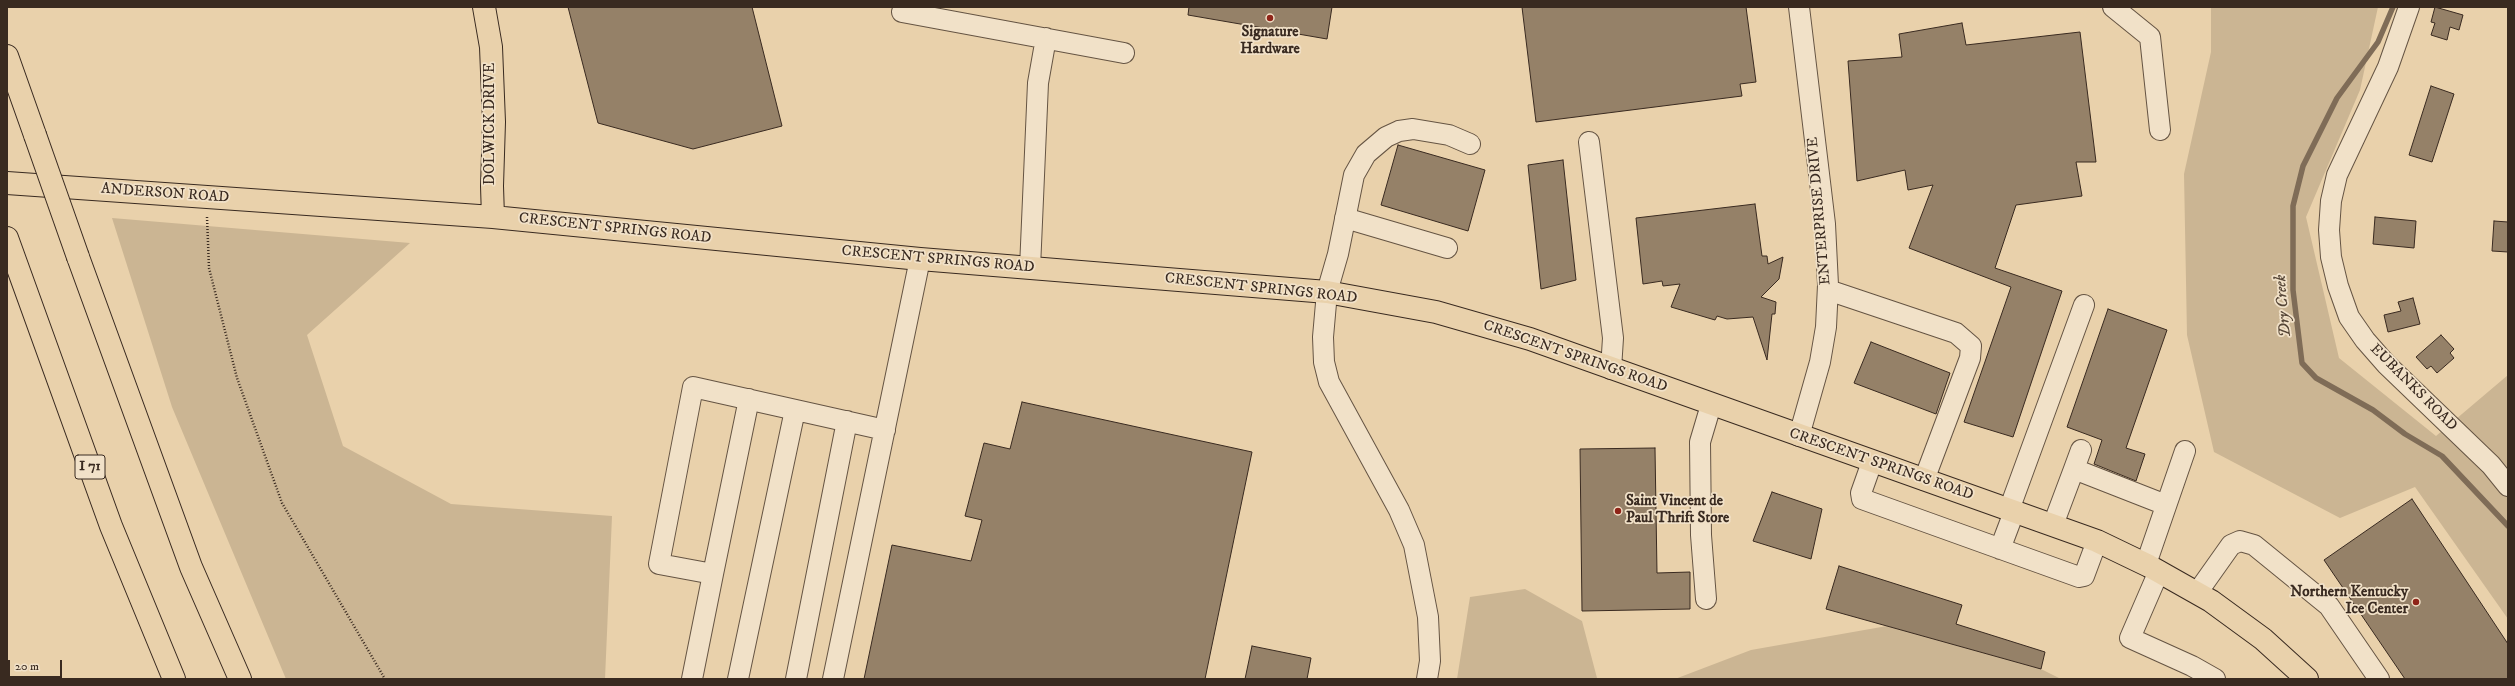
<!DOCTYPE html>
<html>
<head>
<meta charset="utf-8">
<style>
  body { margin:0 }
  #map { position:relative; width:2515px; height:686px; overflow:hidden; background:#e9d1ab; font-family:"IM FELL DW Pica",serif }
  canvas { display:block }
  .frame { position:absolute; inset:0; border:8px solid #392a20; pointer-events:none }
  .scale { position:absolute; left:8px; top:660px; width:54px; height:18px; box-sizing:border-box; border:2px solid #392a20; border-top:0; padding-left:5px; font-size:12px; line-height:14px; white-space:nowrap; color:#392a20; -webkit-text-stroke:3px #f1e1c8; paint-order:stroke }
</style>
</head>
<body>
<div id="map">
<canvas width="2515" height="686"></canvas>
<div class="frame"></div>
<div class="scale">20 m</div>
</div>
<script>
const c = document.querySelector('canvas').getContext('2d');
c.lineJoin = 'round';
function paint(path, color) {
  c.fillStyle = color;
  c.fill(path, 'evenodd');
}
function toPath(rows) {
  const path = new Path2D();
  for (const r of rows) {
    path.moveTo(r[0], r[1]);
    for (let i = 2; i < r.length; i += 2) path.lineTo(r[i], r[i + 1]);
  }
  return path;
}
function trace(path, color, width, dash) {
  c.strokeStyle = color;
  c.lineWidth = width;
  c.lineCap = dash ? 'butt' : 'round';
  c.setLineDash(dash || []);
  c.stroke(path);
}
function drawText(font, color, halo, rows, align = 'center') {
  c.font = font + ' "IM FELL DW Pica",serif';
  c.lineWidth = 3.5;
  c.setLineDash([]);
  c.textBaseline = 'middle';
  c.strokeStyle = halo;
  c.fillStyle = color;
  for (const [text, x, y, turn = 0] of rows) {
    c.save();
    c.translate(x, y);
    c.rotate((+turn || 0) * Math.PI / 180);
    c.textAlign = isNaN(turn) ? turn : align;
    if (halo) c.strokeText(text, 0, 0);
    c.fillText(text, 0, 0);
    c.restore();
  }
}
paint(toPath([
  [2211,7,2378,7,2360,90,2306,217,2339,358,2436,436,2508,375,2508,619,2415,487,2340,518,2214,452,2187,335,2184,174,2211,52],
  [112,218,410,243,307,335,343,446,451,504,612,516,605,679,286,679,172,407],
  [1525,589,1582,621,1597,678,1603,679,1457,679,1470,597],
  [1887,626,2041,669,2061,679,1675,679,1751,650]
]), '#cbb593');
trace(toPath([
  [2393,7,2378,42,2337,98,2303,166,2293,206,2293,290,2302,363,2316,378,2373,410,2405,434,2442,456,2508,526]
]), '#7f6c57', 5.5);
const building = toPath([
  [568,7,752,7,782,126,693,149,598,123,568,7],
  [1189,7,1332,7,1327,39,1188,15,1189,7],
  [1522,7,1746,7,1756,82,1740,84,1742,96,1536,122,1522,7],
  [2435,7,2463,15,2459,30,2450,27,2447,40,2431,35,2435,23,2431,22,2435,7],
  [1962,23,1966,45,2080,32,2096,162,2076,162,2082,196,2016,205,1995,268,2062,291,2013,437,1964,422,2011,287,1909,248,1933,185,1908,190,1905,170,1857,181,1848,61,1902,57,1899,34,1962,23],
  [2431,86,2454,94,2432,162,2409,155,2431,86],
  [1398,145,1485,170,1468,231,1381,205,1398,145],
  [1563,160,1576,280,1541,289,1528,165,1563,160],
  [1755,204,1762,256,1767,256,1768,264,1783,257,1779,279,1761,297,1776,302,1775,314,1772,314,1767,360,1753,317,1727,319,1717,316,1715,320,1671,307,1680,284,1663,286,1662,281,1643,284,1636,218,1755,204],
  [2375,217,2416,221,2414,248,2373,244,2375,217],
  [2494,221,2508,222,2508,252,2492,251,2494,221],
  [2413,298,2420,324,2388,332,2384,315,2401,311,2398,302,2413,298],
  [2108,309,2167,330,2126,448,2145,454,2136,481,2094,464,2102,440,2067,427,2108,309],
  [2441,335,2454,349,2450,353,2454,358,2437,373,2431,366,2427,369,2416,357,2441,335],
  [1871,342,1950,373,1936,414,1854,383,1871,342],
  [1022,402,1252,452,1205,679,864,679,892,545,971,561,982,520,965,516,984,443,1010,449,1022,402],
  [1655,448,1657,573,1690,572,1690,609,1582,611,1580,449,1655,448],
  [1772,492,1822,509,1811,559,1753,541,1772,492],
  [2412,499,2508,644,2508,679,2405,679,2324,560,2412,499],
  [1839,566,1962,605,1956,624,2045,652,2041,669,1826,609,1839,566],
  [1252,646,1311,658,1307,679,1245,679,1252,646]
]);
paint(building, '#958168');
trace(building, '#392a20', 1);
const minor = toPath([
  [1799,7,1825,224,1828,285,1826,327,1820,362,1799,436],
  [2113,7,2150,37,2160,130],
  [2409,7,2388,67,2337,175,2331,201,2329,230,2331,257,2338,286,2349,317,2365,340,2386,364,2491,465,2508,486],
  [902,12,1124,53],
  [1589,142,1613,338,1611,369],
  [1345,218,1447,248],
  [1030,268,1038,83,1046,38],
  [1828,290,1956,333,1971,346,1970,358,1924,480],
  [1872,462,1861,493,1862,499,2079,577,2084,576,2097,541],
  [2074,469,2081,450],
  [2009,510,2084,305],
  [2053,525,2074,469,2166,505],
  [2000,549,2014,512],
  [2146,564,2185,451],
  [2159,571,2130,638,2192,666,2215,679],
  [713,574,749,399],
  [2197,593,2231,545,2240,541,2254,545,2329,606,2379,679],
  [1706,599,1701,535,1700,442,1711,405],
  [692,679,713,574,659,564,693,387,885,430],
  [738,679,795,410],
  [796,679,847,421],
  [833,679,920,259],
  [1427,679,1430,661,1428,617,1414,545,1399,510,1329,382,1324,362,1323,337,1327,292,1338,254,1354,175,1366,154,1386,137,1399,131,1413,129,1449,135,1470,144]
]);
const major = toPath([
  [484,7,491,47,494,122,492,186,493,217],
  [7,183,493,217,920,259,1327,292,1436,312,1530,339,2097,541,2149,566,2211,601,2263,639,2307,679]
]);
const highway = toPath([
  [7,56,35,135],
  [7,238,111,526,174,679],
  [78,257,191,567,240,679]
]);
trace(minor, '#655443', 22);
trace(major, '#392a20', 24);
trace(highway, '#392a20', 24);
trace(toPath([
  [207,217,209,268,237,378,282,503,385,679]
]), '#392a20', 2.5, [1, 2]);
trace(minor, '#f1e1c8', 20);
trace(major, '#e9d1ab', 22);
trace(highway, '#e9d1ab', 22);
const highwayBridge = toPath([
  [35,135,78,257]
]);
trace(highwayBridge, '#392a20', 24, []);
trace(highwayBridge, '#e9d1ab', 22);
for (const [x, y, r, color] of [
  [1270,18,4,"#8f2418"],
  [1618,511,4,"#8f2418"],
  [2416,602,4,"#8f2418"]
]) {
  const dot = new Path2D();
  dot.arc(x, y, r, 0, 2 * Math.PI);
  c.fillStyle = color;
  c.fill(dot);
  trace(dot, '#f1e1c8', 1.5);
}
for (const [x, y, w] of [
  [90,467,30]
]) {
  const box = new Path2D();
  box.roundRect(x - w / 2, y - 12, w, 24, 3);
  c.fillStyle = '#f1e1c8';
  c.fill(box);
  trace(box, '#392a20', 1);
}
drawText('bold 14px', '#392a20', null, [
  ["I 71",90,467]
]);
drawText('bold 15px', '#392a20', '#f1e1c8', [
  ["Signature",1270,33],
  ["Hardware",1270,50],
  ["Saint Vincent de",1626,502,"left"],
  ["Paul Thrift Store",1626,519,"left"],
  ["Northern Kentucky",2408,593,"right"],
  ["Ice Center",2408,610,"right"]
]);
drawText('15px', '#392a20', '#f1e1c8', [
  ["DOLWICK DRIVE",491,124,-90],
  ["ANDERSON ROAD",165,194,4],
  ["ENTERPRISE DRIVE",1820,211,-95],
  ["CRESCENT SPRINGS ROAD",615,229,6],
  ["CRESCENT SPRINGS ROAD",938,260,5],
  ["CRESCENT SPRINGS ROAD",1261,289,6],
  ["CRESCENT SPRINGS ROAD",1575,357,19],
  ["EUBANKS ROAD",2413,388,45],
  ["CRESCENT SPRINGS ROAD",1881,465,19]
]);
drawText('italic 16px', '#564637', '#f1e1c8', [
  ["Dry Creek",2284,306,-95]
]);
</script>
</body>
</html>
